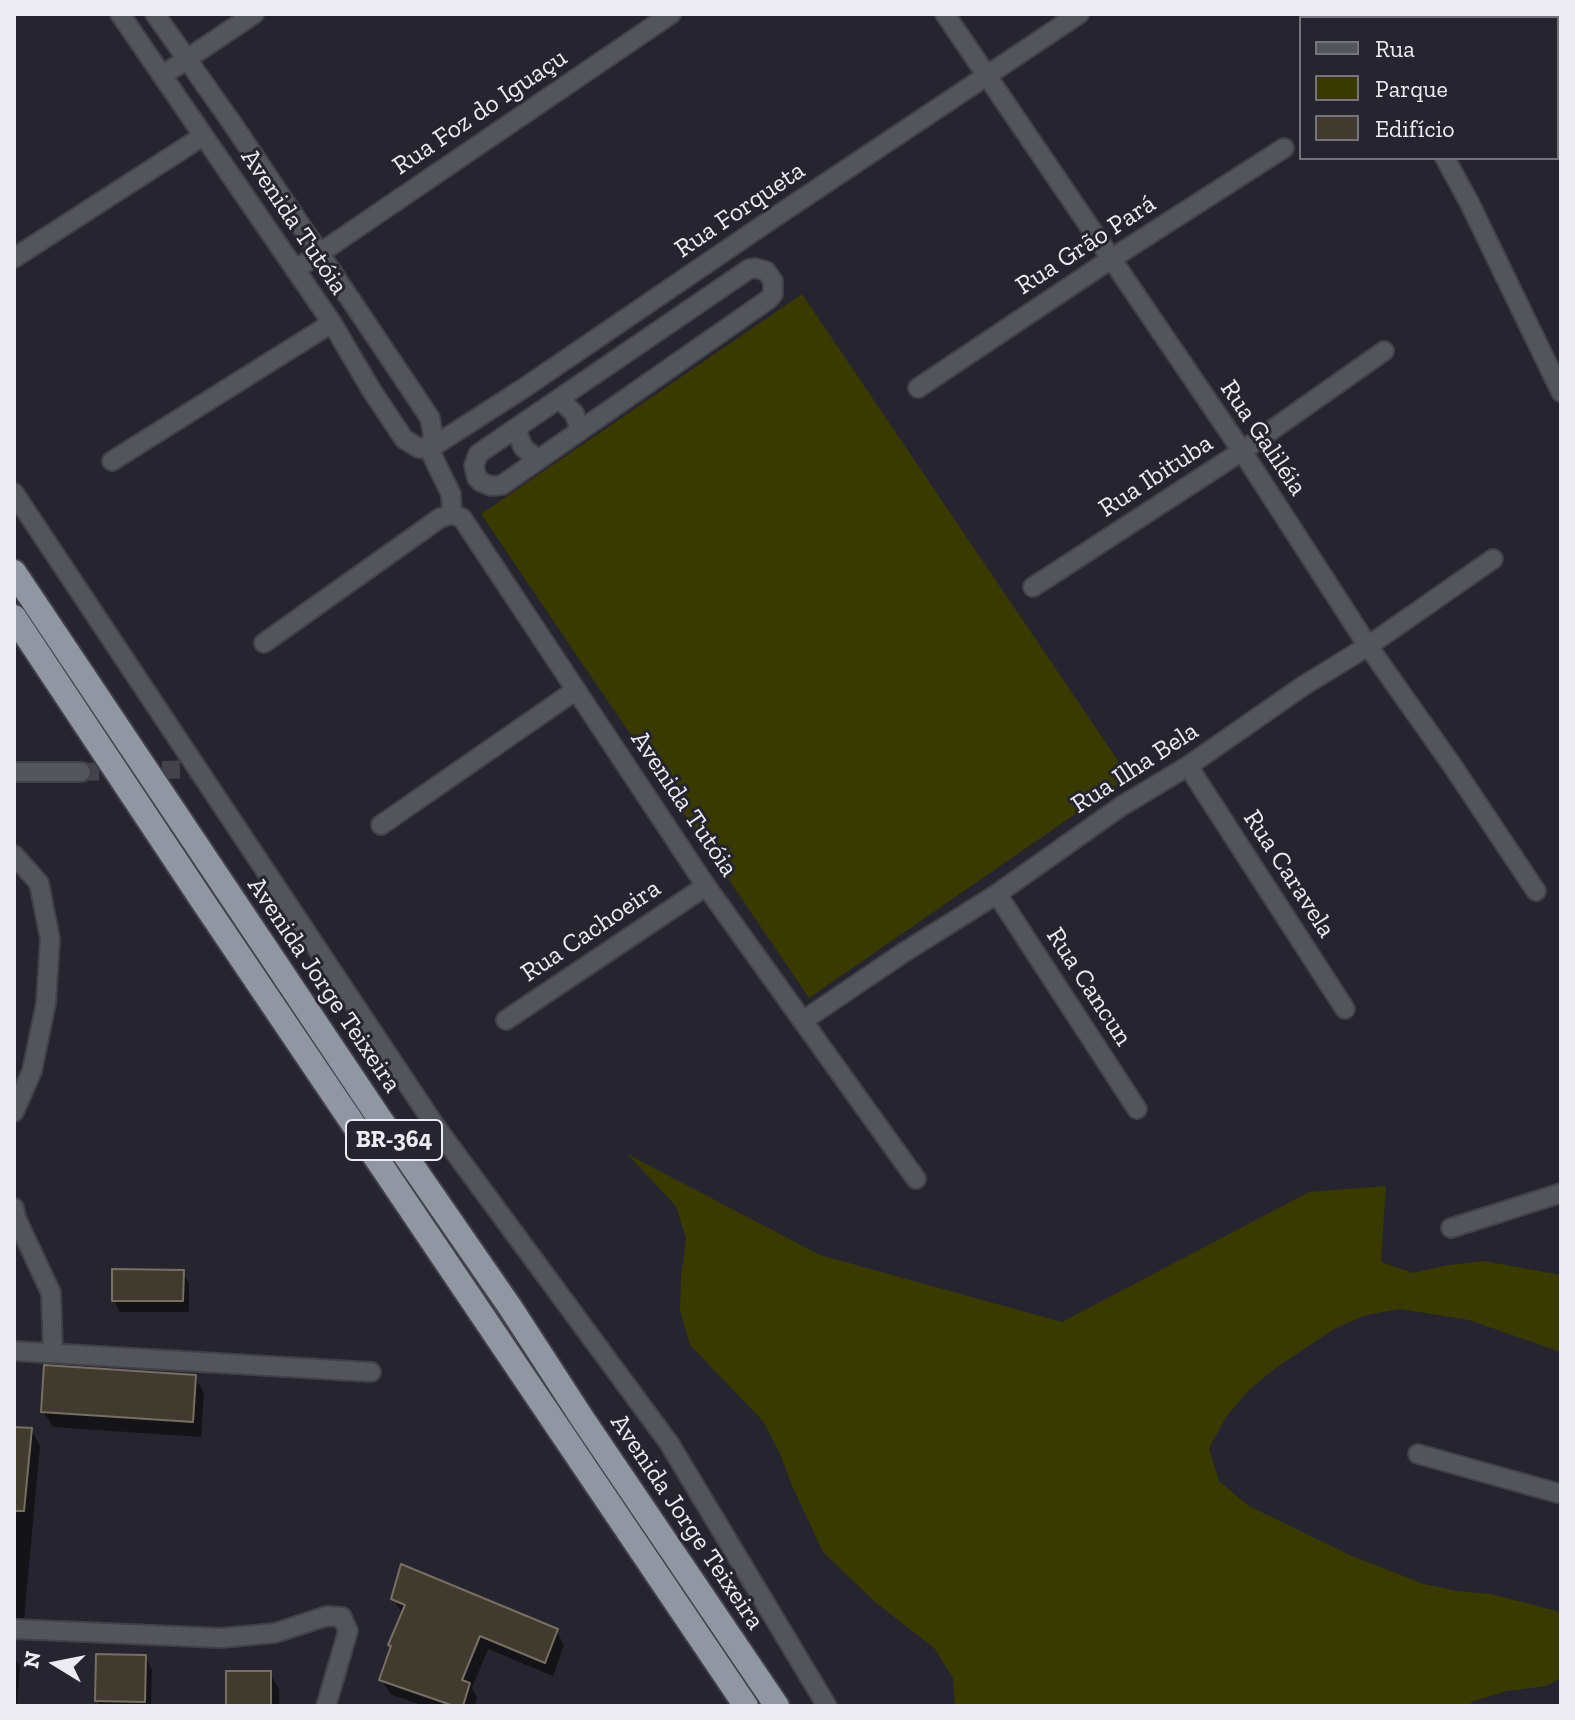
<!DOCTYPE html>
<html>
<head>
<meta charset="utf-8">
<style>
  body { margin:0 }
  #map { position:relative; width:1575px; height:1720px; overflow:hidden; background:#26242e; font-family:"Zilla Slab",serif }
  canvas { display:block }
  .frame { position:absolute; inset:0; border:16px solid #eceaf2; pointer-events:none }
  .legend { position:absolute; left:1299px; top:16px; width:260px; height:144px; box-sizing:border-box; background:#26242e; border:2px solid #75737c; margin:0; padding:10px 14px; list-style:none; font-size:24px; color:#eceaf2 }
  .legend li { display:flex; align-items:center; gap:16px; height:40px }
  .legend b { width:40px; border:2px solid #75737c }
  .north { position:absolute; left:16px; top:1624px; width:80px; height:80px; -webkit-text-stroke:6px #26242e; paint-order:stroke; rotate:280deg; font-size:22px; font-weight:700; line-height:32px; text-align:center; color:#eceaf2 }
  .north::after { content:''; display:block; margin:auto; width:28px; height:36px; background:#eceaf2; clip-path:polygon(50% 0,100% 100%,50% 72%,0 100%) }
</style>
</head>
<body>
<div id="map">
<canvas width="1575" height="1720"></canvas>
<div class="frame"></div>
<ul class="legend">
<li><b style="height:10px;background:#52555a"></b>Rua</li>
<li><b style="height:22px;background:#383a00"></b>Parque</li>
<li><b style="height:22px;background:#413a2f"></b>Edifício</li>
</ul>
<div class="north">N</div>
</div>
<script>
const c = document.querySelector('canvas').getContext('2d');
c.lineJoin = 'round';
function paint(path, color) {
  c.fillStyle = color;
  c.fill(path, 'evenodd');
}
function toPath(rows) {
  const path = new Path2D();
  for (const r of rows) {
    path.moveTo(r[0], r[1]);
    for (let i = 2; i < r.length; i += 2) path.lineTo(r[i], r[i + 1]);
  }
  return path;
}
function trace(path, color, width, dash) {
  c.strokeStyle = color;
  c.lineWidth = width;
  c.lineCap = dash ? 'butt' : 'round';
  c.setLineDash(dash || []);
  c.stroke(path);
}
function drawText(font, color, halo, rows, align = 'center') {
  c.font = font + ' "Zilla Slab",serif';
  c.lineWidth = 6;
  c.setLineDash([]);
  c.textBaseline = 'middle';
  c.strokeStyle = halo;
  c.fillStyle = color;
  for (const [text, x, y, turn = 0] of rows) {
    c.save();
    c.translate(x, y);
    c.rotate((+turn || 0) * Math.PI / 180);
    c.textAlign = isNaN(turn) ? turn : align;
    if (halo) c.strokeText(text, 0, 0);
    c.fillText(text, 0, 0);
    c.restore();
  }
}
paint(toPath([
  [802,294,1129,777,809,998,481,514],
  [627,1154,820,1255,1062,1322,1309,1192,1386,1186,1381,1262,1413,1273,1448,1265,1484,1261,1561,1275,1561,1352,1469,1320,1400,1309,1366,1315,1334,1329,1274,1369,1248,1391,1226,1417,1209,1448,1219,1481,1249,1506,1352,1556,1424,1584,1457,1591,1491,1594,1557,1611,1561,1615,1561,1678,1546,1686,1507,1691,1474,1701,1467,1706,955,1706,953,1678,935,1649,875,1602,823,1552,793,1488,780,1454,763,1421,690,1345,680,1311,681,1276,686,1239,676,1206]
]), '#383a00');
paint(toPath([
  [182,1272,189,1283,189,1312,120,1312,114,1301],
  [195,1377,204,1393,201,1437,53,1427,43,1411],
  [14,1429,31,1430,40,1446,24,1620,14,1619],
  [393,1599,556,1631,564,1645,553,1676,488,1649,472,1688,477,1698,475,1706,424,1706,390,1694,382,1680,402,1613],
  [14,1657,20,1666,17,1706,14,1706],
  [145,1657,152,1669,151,1706,100,1706,97,1700],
  [270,1673,279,1689,279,1706,228,1706]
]), '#0007');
const building = toPath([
  [112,1269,184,1270,183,1301,112,1301,112,1269],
  [44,1365,196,1375,193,1422,41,1412,44,1365],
  [14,1427,32,1428,24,1511,14,1511,14,1427],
  [401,1564,558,1629,545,1663,480,1636,462,1680,470,1683,463,1706,454,1706,379,1680,391,1646,388,1645,405,1605,391,1599,401,1564],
  [96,1654,146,1655,145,1702,95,1701,96,1654],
  [226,1671,271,1671,271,1706,226,1706,226,1671]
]);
paint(building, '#413a2f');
trace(building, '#766f63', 2);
trace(toPath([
  [81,772,199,769]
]), '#44424b', 18, [18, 9]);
const minor = toPath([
  [120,14,332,323,372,391,404,439,419,448,429,449],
  [155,14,232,123,430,418,433,436,429,449,451,494,452,514],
  [945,14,1242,451,1368,646,1454,768,1536,891],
  [1364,14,1366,18],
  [163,75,254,14],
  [1445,158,1469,202,1561,392],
  [14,258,203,136],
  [755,268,766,271,773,281,773,294,769,299,502,485,491,486,481,482,477,478,474,466,478,454,749,269,755,268],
  [295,270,671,14],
  [918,388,1111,259,1284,148],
  [559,399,574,413,580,430],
  [518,427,518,434,523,447,533,456,539,459],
  [429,449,524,388,769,221,1079,14],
  [112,461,332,323],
  [14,493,436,1127,669,1443,827,1706],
  [452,514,462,518,706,886,916,1179],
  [1033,587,1242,451,1384,351],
  [264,643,440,518,452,514],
  [1188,766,1345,1009],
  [14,772,81,772],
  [381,825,576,690],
  [14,855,39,883,50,939,46,1003,32,1071,14,1112],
  [997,894,1137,1109],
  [506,1020,706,886],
  [804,1020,903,953,997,894,1120,807,1188,766,1303,686,1368,646,1493,559],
  [14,1208,16,1218,51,1293,53,1353],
  [1451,1228,1561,1193],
  [14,1351,371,1372],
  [1418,1454,1561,1494],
  [14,1629,221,1638,275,1633,327,1616,342,1617,348,1631,326,1706]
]);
const highway = toPath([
  [14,572,380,1119,510,1307,582,1418,777,1706],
  [14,617,204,903,746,1706]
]);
trace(minor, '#424049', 22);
trace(highway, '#424049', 28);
trace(minor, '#52555a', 18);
trace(highway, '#9097a3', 24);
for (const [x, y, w] of [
  [394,1140,96]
]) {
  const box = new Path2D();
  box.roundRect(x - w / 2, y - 20, w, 40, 6);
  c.fillStyle = '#26242e';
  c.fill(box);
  trace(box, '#eceaf2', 2);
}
drawText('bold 24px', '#eceaf2', null, [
  ["BR-364",394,1140]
]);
drawText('26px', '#eceaf2', '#26242e', [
  ["Rua Foz do Iguaçu",480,112,-34],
  ["Rua Forqueta",740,210,-34],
  ["Avenida Tutóia",294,222,56],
  ["Rua Grão Pará",1086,245,-33],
  ["Rua Galiléia",1263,438,56],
  ["Rua Ibituba",1156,476,-33],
  ["Rua Ilha Bela",1135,768,-33],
  ["Avenida Tutóia",684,804,56],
  ["Rua Caravela",1289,874,57],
  ["Rua Cachoeira",591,931,-34],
  ["Avenida Jorge Teixeira",324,985,56],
  ["Rua Cancun",1089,987,57],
  ["Avenida Jorge Teixeira",687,1522,56]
]);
</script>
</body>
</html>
